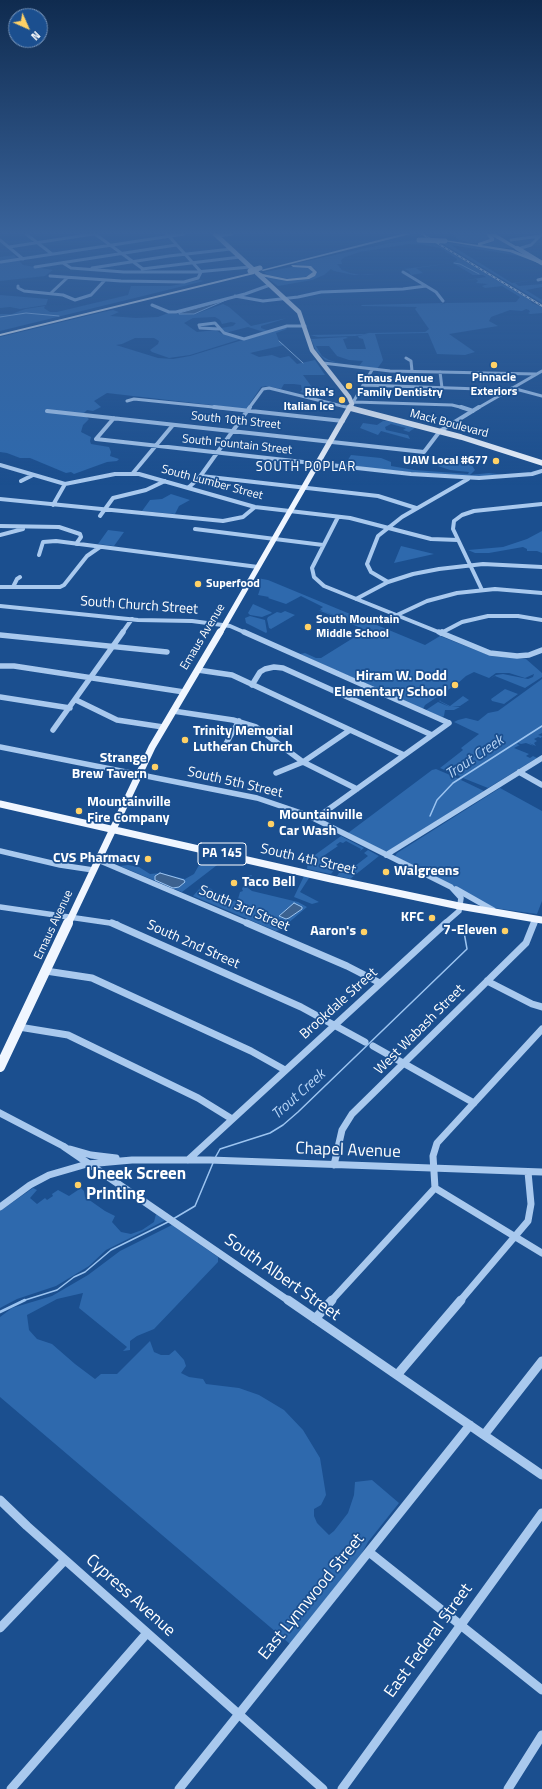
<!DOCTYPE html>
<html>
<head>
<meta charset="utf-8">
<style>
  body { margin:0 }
  #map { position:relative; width:542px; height:1789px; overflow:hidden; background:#1b4f8f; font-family:"Titillium Web",sans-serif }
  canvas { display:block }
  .north { position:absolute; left:8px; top:8px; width:40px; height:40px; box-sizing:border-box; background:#1b4f8f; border:1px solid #7695bc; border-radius:50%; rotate:135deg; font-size:11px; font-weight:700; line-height:16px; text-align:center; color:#fff }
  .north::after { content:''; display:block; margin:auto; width:14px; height:18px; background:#ffd166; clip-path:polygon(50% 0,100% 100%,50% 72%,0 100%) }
</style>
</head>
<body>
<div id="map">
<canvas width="542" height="1789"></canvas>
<div class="north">N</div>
</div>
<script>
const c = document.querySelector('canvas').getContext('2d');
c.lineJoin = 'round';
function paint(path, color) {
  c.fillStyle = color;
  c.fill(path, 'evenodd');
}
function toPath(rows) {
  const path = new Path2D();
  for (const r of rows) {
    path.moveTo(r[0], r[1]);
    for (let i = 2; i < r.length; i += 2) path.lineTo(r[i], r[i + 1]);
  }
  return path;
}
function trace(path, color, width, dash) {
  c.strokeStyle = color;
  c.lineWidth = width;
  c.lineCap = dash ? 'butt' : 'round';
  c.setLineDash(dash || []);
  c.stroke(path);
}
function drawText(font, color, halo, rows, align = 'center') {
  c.font = font + ' "Titillium Web",sans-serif';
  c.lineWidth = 3.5;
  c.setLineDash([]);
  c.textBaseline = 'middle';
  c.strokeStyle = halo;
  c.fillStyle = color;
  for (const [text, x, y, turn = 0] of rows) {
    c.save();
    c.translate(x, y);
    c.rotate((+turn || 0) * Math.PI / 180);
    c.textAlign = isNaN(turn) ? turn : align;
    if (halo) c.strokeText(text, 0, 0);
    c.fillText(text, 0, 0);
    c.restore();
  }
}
paint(toPath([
  [452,234,487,234,491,239,478,243,470,243,459,240],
  [490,235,514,248,502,248,472,244,485,244,493,242,494,239],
  [417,240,431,241,530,300,532,303,542,307,542,313,530,314,528,313,530,312,529,310,526,309,522,311,510,310,491,317,489,321,498,326,449,334,475,352,465,355,437,354,428,333,375,334,383,360,382,362,377,369,359,366,363,361,349,360,337,356,329,346,316,346,322,356,329,360,342,364,346,360,342,364,325,360,316,351,311,339,346,337,348,338,343,339,347,349,366,349,363,339,359,338,358,336,368,334,355,336,318,337,310,335,365,334,372,332,369,333,425,332,429,329,415,309,417,307,361,306,362,305,444,303,440,305,446,303,516,302,520,297,502,286,485,288,482,286,488,284,476,283,478,281,476,279,461,281,486,277,483,275,473,275,453,263,416,268,423,273,411,275,409,271,404,269,453,263,457,260,457,259,440,248,425,245,409,244,360,252,345,257,341,260,342,264,337,264,342,270,350,273,360,275,375,274,368,275,354,275,334,271,331,269,324,275,312,280,278,286,267,278,268,277,294,280,314,275,318,272,314,268,293,264,389,243],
  [438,241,509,251,542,263,541,265,528,258,514,255,451,245,512,283,534,280,515,283,519,286,542,284,542,287,526,290,542,300,542,303],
  [14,255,23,265,53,270,45,276,0,281,0,257],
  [297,266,310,268,314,272,305,277,289,279,268,275,264,272],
  [200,280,204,281,0,331,0,314,12,314,25,309,45,306,44,308,50,312,57,312,128,295,131,286,171,286],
  [0,295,48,299,46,305,20,309,10,307,0,308],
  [223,304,229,307,251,326,287,318,261,326,261,328,269,331,264,332,248,327,225,333,221,328,233,326,236,323,231,322,222,324,220,320,215,317,193,318,184,323,197,332,216,330,222,334,241,339,190,355,169,358,152,352,150,350,158,344,159,341,154,338,135,338,122,344,116,345,158,358,173,359,190,356,285,327,287,329,276,333,279,341,284,345,250,353,259,357,272,355,280,358,289,356,297,364,315,360,325,375,303,375,320,398,300,392,302,390,301,385,294,384,284,384,281,389,266,386,261,387,246,409,107,393,94,401,101,407,93,411,87,410,83,414,89,419,83,425,81,432,91,437,90,441,91,444,109,447,111,452,110,456,119,459,117,461,107,462,74,474,71,472,66,473,30,458,20,458,7,453,0,452,0,337,103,312,113,310,119,312,110,316,136,318,158,317,168,313,193,315],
  [383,421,389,421,416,427,409,432,403,430,406,428,391,424,385,427,386,430,408,435,410,439,381,431,378,435,360,428,363,423,377,425],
  [351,455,381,458,391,462,391,466,414,470,468,474,469,472,450,470,438,466,446,457,471,464,475,470,470,475,489,473,504,475,468,477,344,466],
  [171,494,190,500,179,506,175,514,142,511,150,500,162,499],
  [108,530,124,532,114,546,98,544],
  [542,531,542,553,537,551,527,551,527,549,523,547,489,553,475,553,468,550,503,547,527,539],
  [401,546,434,554,394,563],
  [257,578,268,580,425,645,440,636,491,656,526,659,542,673,542,677,525,688,495,676,490,679,496,675,503,674,528,679,533,677,534,674,525,678,509,673,496,673,489,678,474,672,466,676,457,684,425,705,423,709,300,654,305,653,316,658,321,658,366,630,349,623,346,620,323,611,346,621,344,623,341,622,343,620,318,610,323,611,320,609,323,607,301,596,286,604,268,598,269,597,258,595,260,589,253,585],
  [253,604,271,612,272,613,262,617,250,615,248,613],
  [285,611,295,615,271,629,269,628,267,619,268,617,277,612,281,613],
  [250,616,265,620,267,632,266,633,246,623,245,618],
  [542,679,542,733,538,735,542,736,541,738,538,737,534,739,537,741,534,743,536,746,529,743,534,746,526,743,521,744,518,743,517,744,520,745,514,748,529,754,526,756,530,758,533,756,537,758,488,788,463,778,461,780,484,791,388,851,385,852,348,833,432,770,436,769,457,778,459,778,460,776,440,768,463,750,461,748,479,734,454,722,458,720,466,718,478,721,488,713,498,711],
  [505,689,518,694,504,704,492,701,491,699],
  [463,696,469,700,460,706,452,707,460,707,454,710,445,710,444,716,442,717,426,710,438,702,450,707,439,701,441,700,440,701,450,706],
  [500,788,542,811,542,901,537,914,494,908,395,856,397,853],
  [341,836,364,848,360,851,361,849,346,841,343,843,340,842,336,845,338,846,319,859,336,868,331,874,307,869,308,860],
  [368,850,379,856,350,879,337,876,339,873,346,873,368,856,364,853],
  [209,854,225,859,182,892,120,866,128,865,139,867,150,874,161,873,185,879,194,874,203,858],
  [248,875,252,875,247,884,248,888,252,891,298,902,307,907,280,930,276,931,193,896,201,887,207,888,212,889,213,892,211,893,204,892,203,895,220,902,231,902,238,899,240,892,243,891,242,889],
  [304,876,312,878,309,878,300,892,319,902,312,904,294,897],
  [33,1188,37,1190,30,1198,37,1204,45,1198,47,1200,53,1196,52,1194,58,1190,69,1196,81,1188,84,1191,85,1197,105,1211,115,1216,112,1222,121,1232,131,1234,142,1230,154,1222,156,1214,166,1220,106,1250,89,1266,56,1286,17,1299,0,1308,0,1211],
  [172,1225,218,1257,218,1262,154,1329,137,1336,130,1341,130,1350,123,1351,127,1347,79,1308,83,1293,57,1299,27,1315,29,1330,37,1339,52,1344,75,1364,95,1379,101,1374,117,1374,150,1341,154,1352,161,1355,169,1355,175,1350,184,1360,186,1366,181,1373,189,1377,203,1379,206,1384,239,1388,259,1395,284,1410,303,1430,320,1458,326,1495,321,1505,314,1509,314,1516,317,1523,329,1535,334,1531,348,1513,354,1495,355,1482,372,1480,399,1503,368,1542,361,1555,290,1644,0,1397,0,1317,12,1308,52,1296,88,1275,120,1251]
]), '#2e69ad');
const water = toPath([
  [226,300,194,314,179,314,179,313,226,300],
  [160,873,184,880,185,882,179,887,173,888,155,880,155,876,160,873],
  [294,903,302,907,302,909,289,918,286,919,279,916,294,903]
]);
paint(water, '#3c6290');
trace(water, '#9cc4f0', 1);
trace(toPath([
  [454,263,460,264,479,274],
  [0,317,26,313,59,316],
  [279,341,303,363]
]), '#9cc4f0', 1);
trace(toPath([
  [430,816,437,800,453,783,542,726],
  [215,1158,220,1149,270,1133,283,1125,298,1112,467,949,464,932],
  [173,1219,195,1206,213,1163],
  [22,1301,57,1290,74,1277,85,1272,111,1250,170,1221]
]), '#9cc4f0', 1.5);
trace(toPath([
  [0,1312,25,1300]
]), '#9cc4f0', 2.5);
trace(toPath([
  [26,234,52,254],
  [95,234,143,269],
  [217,236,232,234],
  [0,240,23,259],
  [511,240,540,236],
  [9,247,93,234],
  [521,248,531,245,541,235],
  [1,262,184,234],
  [63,263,71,268,124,272,196,272,250,267],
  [35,267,176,245],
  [92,268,169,256,231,249],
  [142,269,240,257],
  [403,272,436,292,443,301],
  [50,276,121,281,184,282,198,278,201,272,167,234],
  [538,280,542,279],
  [18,286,18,288,24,291,63,295,75,300,91,295,105,280],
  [51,293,67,278],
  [235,296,263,301,298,297,321,292,403,289,426,286],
  [152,305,169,312,176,312,245,294,270,285],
  [219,329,200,328,199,325,215,323,224,333,244,339,287,326,305,326],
  [406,358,411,361,412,371],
  [323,363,390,371,536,374],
  [440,372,442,388],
  [363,385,480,389,501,395],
  [512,388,542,396],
  [127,401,134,399,223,408],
  [354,402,452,405,464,408],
  [352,404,372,370],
  [249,408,263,389,269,388,350,408],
  [478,408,542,371]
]), '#a9c9ee', 3);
trace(toPath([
  [214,407,343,421],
  [348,407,350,408],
  [461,407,473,411],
  [47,411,424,452,440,431,479,407],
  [96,439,411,474,479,478,532,474,542,471],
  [96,439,114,418],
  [0,465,65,484,115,474,139,474,255,507,350,518,431,539,458,540],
  [133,473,173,425],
  [201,476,378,496,416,508],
  [21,481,33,475],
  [188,488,199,478,250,407],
  [0,499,223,521,243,517,255,507],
  [53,505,65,484],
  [100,516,113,498,146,490,165,481],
  [338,517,312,568,314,577,324,586,441,633],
  [0,526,59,527,80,534,81,537,76,544],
  [195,529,323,545],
  [0,535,23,529],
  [39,555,43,542,56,541,258,567],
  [388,582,371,572,367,564,378,536,402,517,468,479],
  [0,587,60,587,64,585,87,556,100,547],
  [13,587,17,579,20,577],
  [482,590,453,529,454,521,462,515,474,511,542,504],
  [356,599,388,582,413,574,439,569,483,564,542,567],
  [0,606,138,620,192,621,230,626,246,633],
  [397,615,427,601,457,593,495,589,542,593],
  [122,633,132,619],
  [441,633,462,622,488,616,518,616,542,620]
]), '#a9c9ee', 4);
trace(toPath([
  [244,632,449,723],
  [439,632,490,653,517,656,529,655,542,650],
  [441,633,442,632],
  [0,635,167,652],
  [0,666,14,666,184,692],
  [198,670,232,675,404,755],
  [252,685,260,672,265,669,274,667,283,668,432,735],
  [0,697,70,708],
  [76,700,117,720,163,727],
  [173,711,233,720,256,727,303,762,357,789],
  [53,730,123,632],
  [0,747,257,798,307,815,451,887,461,898,459,911,444,924],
  [224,747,239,721],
  [519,772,542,785],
  [276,773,303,762,350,730],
  [315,819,449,723],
  [0,851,60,865,93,870],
  [386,855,542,758],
  [98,860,249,924],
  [456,889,493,910],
  [0,907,117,924],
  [534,924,536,919]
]), '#a9c9ee', 5.5);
trace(toPath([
  [112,923,301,1007,365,1042],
  [247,923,347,966,380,983],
  [46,971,92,978,251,1051,285,1070],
  [487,981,532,1004,542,1007],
  [19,1027,68,1035,198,1098,232,1119],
  [373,1046,474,1103],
  [0,1113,63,1146,289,1301],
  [70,1149,91,1155,116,1158],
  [188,1160,446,923],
  [334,1165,342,1130,352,1114,526,943,534,923],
  [435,1188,433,1156,437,1143,542,1029],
  [435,1188,542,1253],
  [0,1207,30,1185,49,1175,87,1164,132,1160,210,1160,542,1172],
  [331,1301,435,1188],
  [460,1301,528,1221,531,1204,528,1172]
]), '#a9c9ee', 7);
trace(toPath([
  [288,1300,542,1475],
  [315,1319,332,1300],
  [397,1375,461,1300],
  [484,1435,542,1361],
  [0,1500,27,1526,323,1789],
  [369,1552,542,1690],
  [0,1628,65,1560],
  [11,1789,147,1633],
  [179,1789,470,1425],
  [342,1789,542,1513],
  [508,1789,542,1735]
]), '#a9c9ee', 9);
trace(toPath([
  [215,234,299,312,312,350,349,397,352,404,349,408],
  [517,248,542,263],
  [350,408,352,408]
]), '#f0f6ff', 4.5);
trace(toPath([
  [350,408,461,437,542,463],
  [220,633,350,407]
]), '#f0f6ff', 5.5);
trace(toPath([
  [0,804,331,879,459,906,542,920],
  [68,924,152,747,220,632]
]), '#f0f6ff', 7);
trace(toPath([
  [0,1067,68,923]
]), '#f0f6ff', 10);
paint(toPath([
  [402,234,411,234,263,271,261,270,402,234],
  [486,234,496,234,519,248,515,249,492,236,494,238,494,241,481,245,513,250,542,262,538,263,510,252,443,241,445,240,478,245,478,243,490,239,486,234],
  [291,265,311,266,317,272,315,276,309,279,287,281,260,276,254,272,254,274,0,336,0,334,254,272,253,271,255,270,263,274,287,279,306,277,313,272,308,268,293,267,291,265]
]), '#fff');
const rail = toPath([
  [422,234,542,306]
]);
trace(rail, '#fff', 2);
trace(rail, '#1b4f8f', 1, [2.5]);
trace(toPath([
  [419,240,445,241],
  [250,271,260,268]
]), '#fff', 5);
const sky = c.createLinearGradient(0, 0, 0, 485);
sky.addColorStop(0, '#0f2b4f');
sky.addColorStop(0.48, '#39639b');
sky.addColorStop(1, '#39639b00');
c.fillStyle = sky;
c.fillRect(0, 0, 542, 485);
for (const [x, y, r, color] of [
  [494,365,4,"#ffd166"],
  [349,386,4,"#ffd166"],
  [342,400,4,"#ffd166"],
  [496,461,4,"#ffd166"],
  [198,584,4,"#ffd166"],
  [308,627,4,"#ffd166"],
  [455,685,4,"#ffd166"],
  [185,740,4,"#ffd166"],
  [155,767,4,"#ffd166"],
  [79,811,4,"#ffd166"],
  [271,824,4,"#ffd166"],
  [148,859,4,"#ffd166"],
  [386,872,4,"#ffd166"],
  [234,883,4,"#ffd166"],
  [432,918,4,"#ffd166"],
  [505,931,4,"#ffd166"],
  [364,932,4,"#ffd166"],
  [78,1185,4,"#ffd166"]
]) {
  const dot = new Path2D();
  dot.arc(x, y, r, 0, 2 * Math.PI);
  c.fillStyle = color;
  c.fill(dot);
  trace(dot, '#1b4f8f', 1.5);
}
drawText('bold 12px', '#fff', '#1b4f8f', [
  ["Pinnacle",494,378,"center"],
  ["Exteriors",494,392,"center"],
  ["Emaus Avenue",357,379],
  ["Family Dentistry",357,393],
  ["Rita's",334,393,"right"],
  ["Italian Ice",334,407,"right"],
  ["UAW Local #677",488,461,"right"],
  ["Superfood",206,584],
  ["South Mountain",316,620],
  ["Middle School",316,634]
], 'left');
drawText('12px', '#fff', '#1b4f8f', [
  ["South 10th Street",236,421,6],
  ["Mack Boulevard",449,424,15],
  ["South Fountain Street",237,445,6],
  ["South Lumber Street",212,483,15],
  ["Emaus Avenue",203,637,-59],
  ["Emaus Avenue",54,925,-65]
]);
c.letterSpacing = '1px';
drawText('13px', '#fff', '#1b4f8f', [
  ["SOUTH POPLAR",306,468]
]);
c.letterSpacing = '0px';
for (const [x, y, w] of [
  [222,854,48]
]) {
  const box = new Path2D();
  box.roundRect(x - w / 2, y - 11, w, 22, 3);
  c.fillStyle = '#1b4f8f';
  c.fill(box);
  trace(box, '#fff', 1);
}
drawText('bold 13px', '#fff', null, [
  ["PA 145",222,854]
]);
drawText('14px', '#fff', '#1b4f8f', [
  ["South Church Street",139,606,4],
  ["South 5th Street",235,783,13],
  ["South 4th Street",308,860,13],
  ["South 3rd Street",244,909,23],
  ["South 2nd Street",193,945,24],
  ["Brookdale Street",339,1004,-42],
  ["West Wabash Street",420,1030,-45]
]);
drawText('bold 14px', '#fff', '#1b4f8f', [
  ["Hiram W. Dodd",447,677],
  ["Elementary School",447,693],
  ["Trinity Memorial",193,732,"left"],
  ["Lutheran Church",193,748,"left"],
  ["Strange",147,759],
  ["Brew Tavern",147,775],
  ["Mountainville",87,803,"left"],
  ["Fire Company",87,819,"left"],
  ["Mountainville",279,816,"left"],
  ["Car Wash",279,832,"left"],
  ["CVS Pharmacy",140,859],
  ["Walgreens",394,872,"left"],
  ["Taco Bell",242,883,"left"],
  ["KFC",424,918],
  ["7-Eleven",497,931],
  ["Aaron's",356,932]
], 'right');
drawText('italic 15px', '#b5d3f5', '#1b4f8f', [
  ["Trout Creek",475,758,-34],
  ["Trout Creek",299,1095,-42]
]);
drawText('17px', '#fff', '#1b4f8f', [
  ["Chapel Avenue",348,1151,2],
  ["South Albert Street",282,1278,35],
  ["Cypress Avenue",130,1596,42],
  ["East Lynnwood Street",312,1597,-51],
  ["East Federal Street",429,1641,-54]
]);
drawText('bold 17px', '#fff', '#1b4f8f', [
  ["Uneek Screen",86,1175],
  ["Printing",86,1195]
], 'left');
</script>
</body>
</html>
